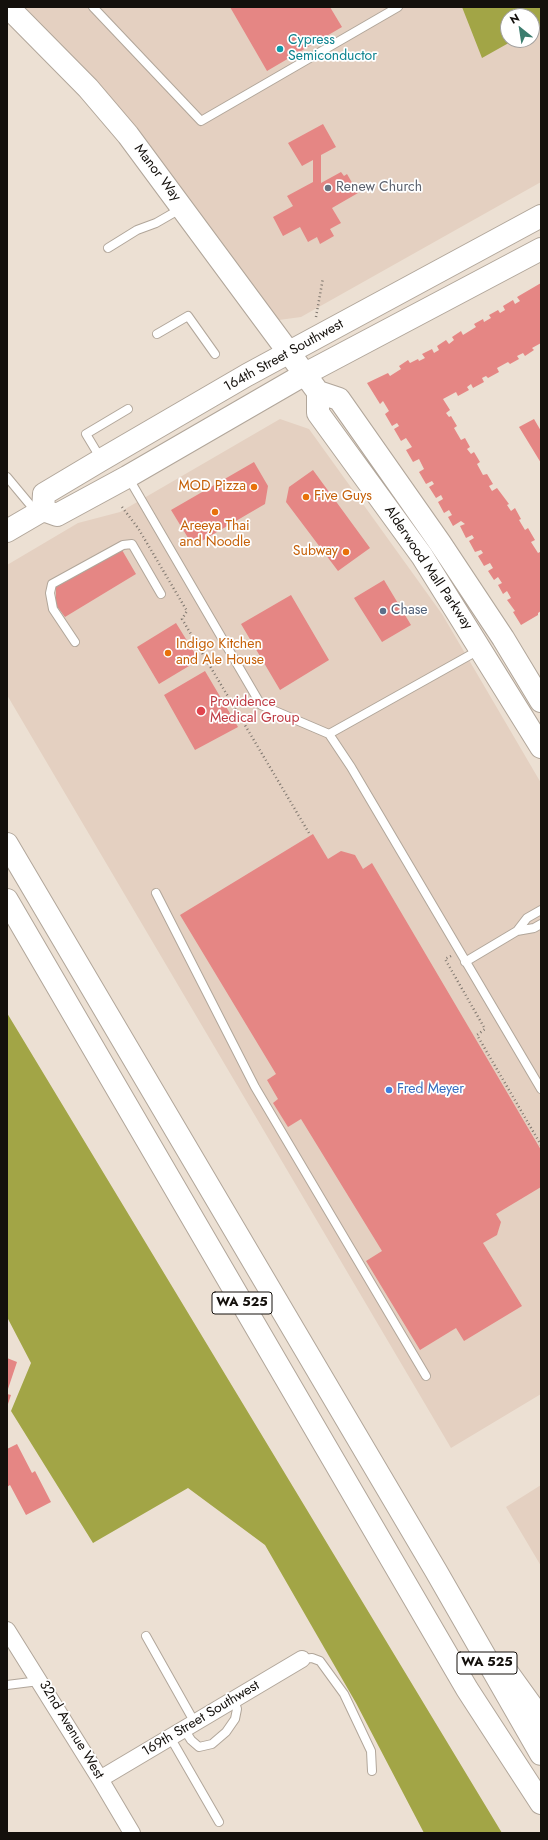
<!DOCTYPE html>
<html>
<head>
<meta charset="utf-8">
<style>
  body { margin:0 }
  #map { position:relative; width:548px; height:1840px; overflow:hidden; background:#ece0d3; font-family:Jost,sans-serif }
  canvas { display:block }
  .frame { position:absolute; inset:0; border:8px solid #14100c; pointer-events:none }
  .north { position:absolute; left:500px; top:8px; width:40px; height:40px; box-sizing:border-box; background:#fff; border:1px solid #a19f9e; border-radius:50%; rotate:330deg; font-size:11px; font-weight:700; line-height:16px; text-align:center; color:#14100c }
  .north::after { content:''; display:block; margin:auto; width:14px; height:18px; background:#3c7d6e; clip-path:polygon(50% 0,100% 100%,50% 72%,0 100%) }
</style>
</head>
<body>
<div id="map">
<canvas width="548" height="1840"></canvas>
<div class="frame"></div>
<div class="north">N</div>
</div>
<script>
const c = document.querySelector('canvas').getContext('2d');
c.lineJoin = 'round';
function paint(path, color) {
  c.fillStyle = color;
  c.fill(path, 'evenodd');
}
function toPath(rows) {
  const path = new Path2D();
  for (const r of rows) {
    path.moveTo(r[0], r[1]);
    for (let i = 2; i < r.length; i += 2) path.lineTo(r[i], r[i + 1]);
  }
  return path;
}
function trace(path, color, width, dash) {
  c.strokeStyle = color;
  c.lineWidth = width;
  c.lineCap = dash ? 'butt' : 'round';
  c.setLineDash(dash || []);
  c.stroke(path);
}
function drawText(font, color, halo, rows, align = 'center') {
  c.font = font + ' Jost,sans-serif';
  c.lineWidth = 3.5;
  c.setLineDash([]);
  c.textBaseline = 'middle';
  c.strokeStyle = halo;
  c.fillStyle = color;
  for (const [text, x, y, turn = 0] of rows) {
    c.save();
    c.translate(x, y);
    c.rotate((+turn || 0) * Math.PI / 180);
    c.textAlign = isNaN(turn) ? turn : align;
    if (halo) c.strokeText(text, 0, 0);
    c.fillText(text, 0, 0);
    c.restore();
  }
}
paint(toPath([
  [8,7,541,7,541,182,301,317,279,320,252,301],
  [508,16,532,16,532,40,508,40],
  [280,419,309,429,442,614,541,783,541,1394,451,1448,7,695,7,565,78,523,120,512],
  [541,1485,541,1566,506,1507]
]), '#e4d0c1');
paint(toPath([
  [462,7,541,7,541,25,532,30,532,16,508,16,508,40,514,40,482,58],
  [7,1013,502,1833,424,1833,356,1703,265,1545,188,1488,93,1543,11,1411,31,1363,7,1317]
]), '#a2a546');
paint(toPath([
  [230,7,330,7,342,27,267,71],
  [323,124,336,147,321,155,321,183,341,172,344,176,347,174,358,193,332,208,341,223,330,229,334,236,320,244,317,237,308,242,300,227,283,236,273,217,293,206,287,196,313,182,313,160,302,166,288,143],
  [541,283,541,343,532,348,534,350,525,356,523,353,517,356,519,359,510,364,508,362,497,368,499,372,488,378,486,376,482,378,484,382,473,388,471,384,467,387,469,390,458,396,456,392,443,399,450,410,446,413,449,417,451,416,457,426,454,428,461,440,465,438,470,447,467,449,471,454,474,452,480,462,477,464,483,475,487,474,493,484,489,486,492,491,497,488,509,504,507,505,511,511,515,508,521,519,519,520,525,530,528,528,535,540,531,542,538,553,540,552,541,554,541,611,538,613,538,615,521,625,513,612,515,611,507,600,511,598,507,591,503,594,498,585,502,583,498,577,494,580,488,571,493,568,490,563,484,566,478,556,483,553,481,550,475,552,469,541,474,538,472,535,466,538,460,526,465,524,461,521,453,526,448,517,452,515,449,510,444,513,438,502,443,499,441,495,436,498,429,487,434,484,432,481,426,484,419,472,424,469,419,459,413,462,406,450,412,447,406,438,401,441,394,429,399,426,397,423,392,426,385,414,389,411,383,401,380,404,367,383,388,373,390,376,401,369,399,366,408,360,410,363,418,359,419,361,425,358,422,354,432,349,434,353,439,350,437,346,446,340,449,344,454,340,452,337,461,331,463,335,476,327,474,324,483,319,484,322,491,318,489,315,498,310,500,313,505,310,503,306,513,300,515,304,520,301,517,297],
  [534,419,541,431,541,463,519,427],
  [254,462,268,486,265,504,193,546,171,510],
  [313,470,370,548,338,571,286,502,289,487],
  [122,550,136,574,65,617,56,605,56,587],
  [384,580,411,625,382,642,354,598],
  [291,595,329,660,280,690,241,624],
  [176,623,199,660,159,684,137,647],
  [205,671,238,727,195,750,164,695],
  [313,834,328,859,341,851,355,855,363,869,372,863,541,1150,541,1187,496,1214,501,1222,497,1235,483,1243,522,1306,464,1341,456,1328,420,1350,366,1261,382,1251,301,1119,288,1127,273,1103,278,1099,267,1080,276,1074,180,915],
  [7,1358,17,1362,7,1392],
  [7,1394,11,1395,7,1407],
  [17,1444,32,1473,35,1471,51,1502,26,1515,10,1485,7,1487,7,1449]
]), '#e58684');
const lane = toPath([
  [93,7,201,121,398,7],
  [108,248,137,230,156,223,182,208],
  [157,334,188,316,215,354],
  [101,459,86,434,128,409],
  [7,477,37,513],
  [128,477,261,705,329,734,351,767,541,1089],
  [75,642,53,609,50,593,52,584,123,545,132,544,161,594],
  [329,734,479,650],
  [156,893,255,1087,426,1376],
  [517,931,527,918,541,910],
  [465,962,517,931,534,928,541,924],
  [146,1636,195,1723],
  [302,1659,312,1658,320,1661,344,1694,371,1751,372,1771],
  [7,1685,39,1681],
  [184,1729,191,1740,199,1747,212,1744,226,1732,235,1719,237,1709,234,1699],
  [170,1737,219,1822]
]);
const street = toPath([
  [7,1630,100,1779,132,1833],
  [100,1779,302,1659]
]);
const secondary = toPath([
  [8,7,88,88,128,135,318,392,339,399,440,543,503,638,541,701],
  [318,392,318,413,422,556,541,747],
  [43,510,44,494,101,460,247,375,541,216],
  [43,510,57,515,127,477,305,374,541,249],
  [7,531,43,510]
]);
const highway = toPath([
  [7,844,436,1571,541,1754],
  [7,900,467,1689,541,1803],
  [502,1665,541,1719]
]);
trace(lane, '#b1a69a', 10);
trace(street, '#b1a69a', 18);
trace(secondary, '#b1a69a', 24);
trace(highway, '#b1a69a', 24);
trace(toPath([
  [316,317,323,278],
  [122,507,138,528,187,611,182,619,309,833],
  [451,956,445,959,485,1029,477,1035,541,1145]
]), '#7f776f', 2.5, [1, 3]);
trace(lane, '#fff', 8);
trace(street, '#fff', 16);
trace(secondary, '#fff', 22);
trace(highway, '#fff', 22);
for (const [x, y, r, color] of [
  [280,49,4,"#0f9aa8"],
  [328,188,4,"#6b7280"],
  [254,487,4,"#e8710a"],
  [306,497,4,"#e8710a"],
  [215,512,4,"#e8710a"],
  [346,552,4,"#e8710a"],
  [383,611,4,"#5c6f8a"],
  [168,653,4,"#e8710a"],
  [201,711,5,"#e0444e"],
  [389,1090,4,"#3f7fe0"]
]) {
  const dot = new Path2D();
  dot.arc(x, y, r, 0, 2 * Math.PI);
  c.fillStyle = color;
  c.fill(dot);
  trace(dot, '#fff', 1.5);
}
for (const [x, y, w] of [
  [242,1303,60],
  [487,1663,60]
]) {
  const box = new Path2D();
  box.roundRect(x - w / 2, y - 11, w, 22, 3);
  c.fillStyle = '#fff';
  c.fill(box);
  trace(box, '#14100c', 1);
}
drawText('bold 13px', '#14100c', null, [
  ["WA 525",242,1303],
  ["WA 525",487,1663]
]);
drawText('14px', '#0d838f', '#fff', [
  ["Cypress",288,41],
  ["Semiconductor",288,57]
], 'left');
drawText('14px', '#14100c', '#fff', [
  ["Manor Way",157,173,53],
  ["164th Street Southwest",284,356,-29],
  ["Alderwood Mall Parkway",428,568,56],
  ["169th Street Southwest",201,1719,-31],
  ["32nd Avenue West",71,1730,59]
]);
drawText('14px', '#5b616d', '#fff', [
  ["Renew Church",336,188]
], 'left');
drawText('14px', '#c56008', '#fff', [
  ["MOD Pizza",246,487],
  ["Five Guys",314,497,"left"],
  ["Areeya Thai",215,527,"center"],
  ["and Noodle",215,543,"center"],
  ["Subway",338,552],
  ["Indigo Kitchen",176,645,"left"],
  ["and Ale House",176,661,"left"]
], 'right');
drawText('14px', '#4e5e75', '#fff', [
  ["Chase",391,611]
], 'left');
drawText('14px', '#be3a42', '#fff', [
  ["Providence",210,703],
  ["Medical Group",210,719]
], 'left');
drawText('14px', '#366cbe', '#fff', [
  ["Fred Meyer",397,1090]
], 'left');
</script>
</body>
</html>
